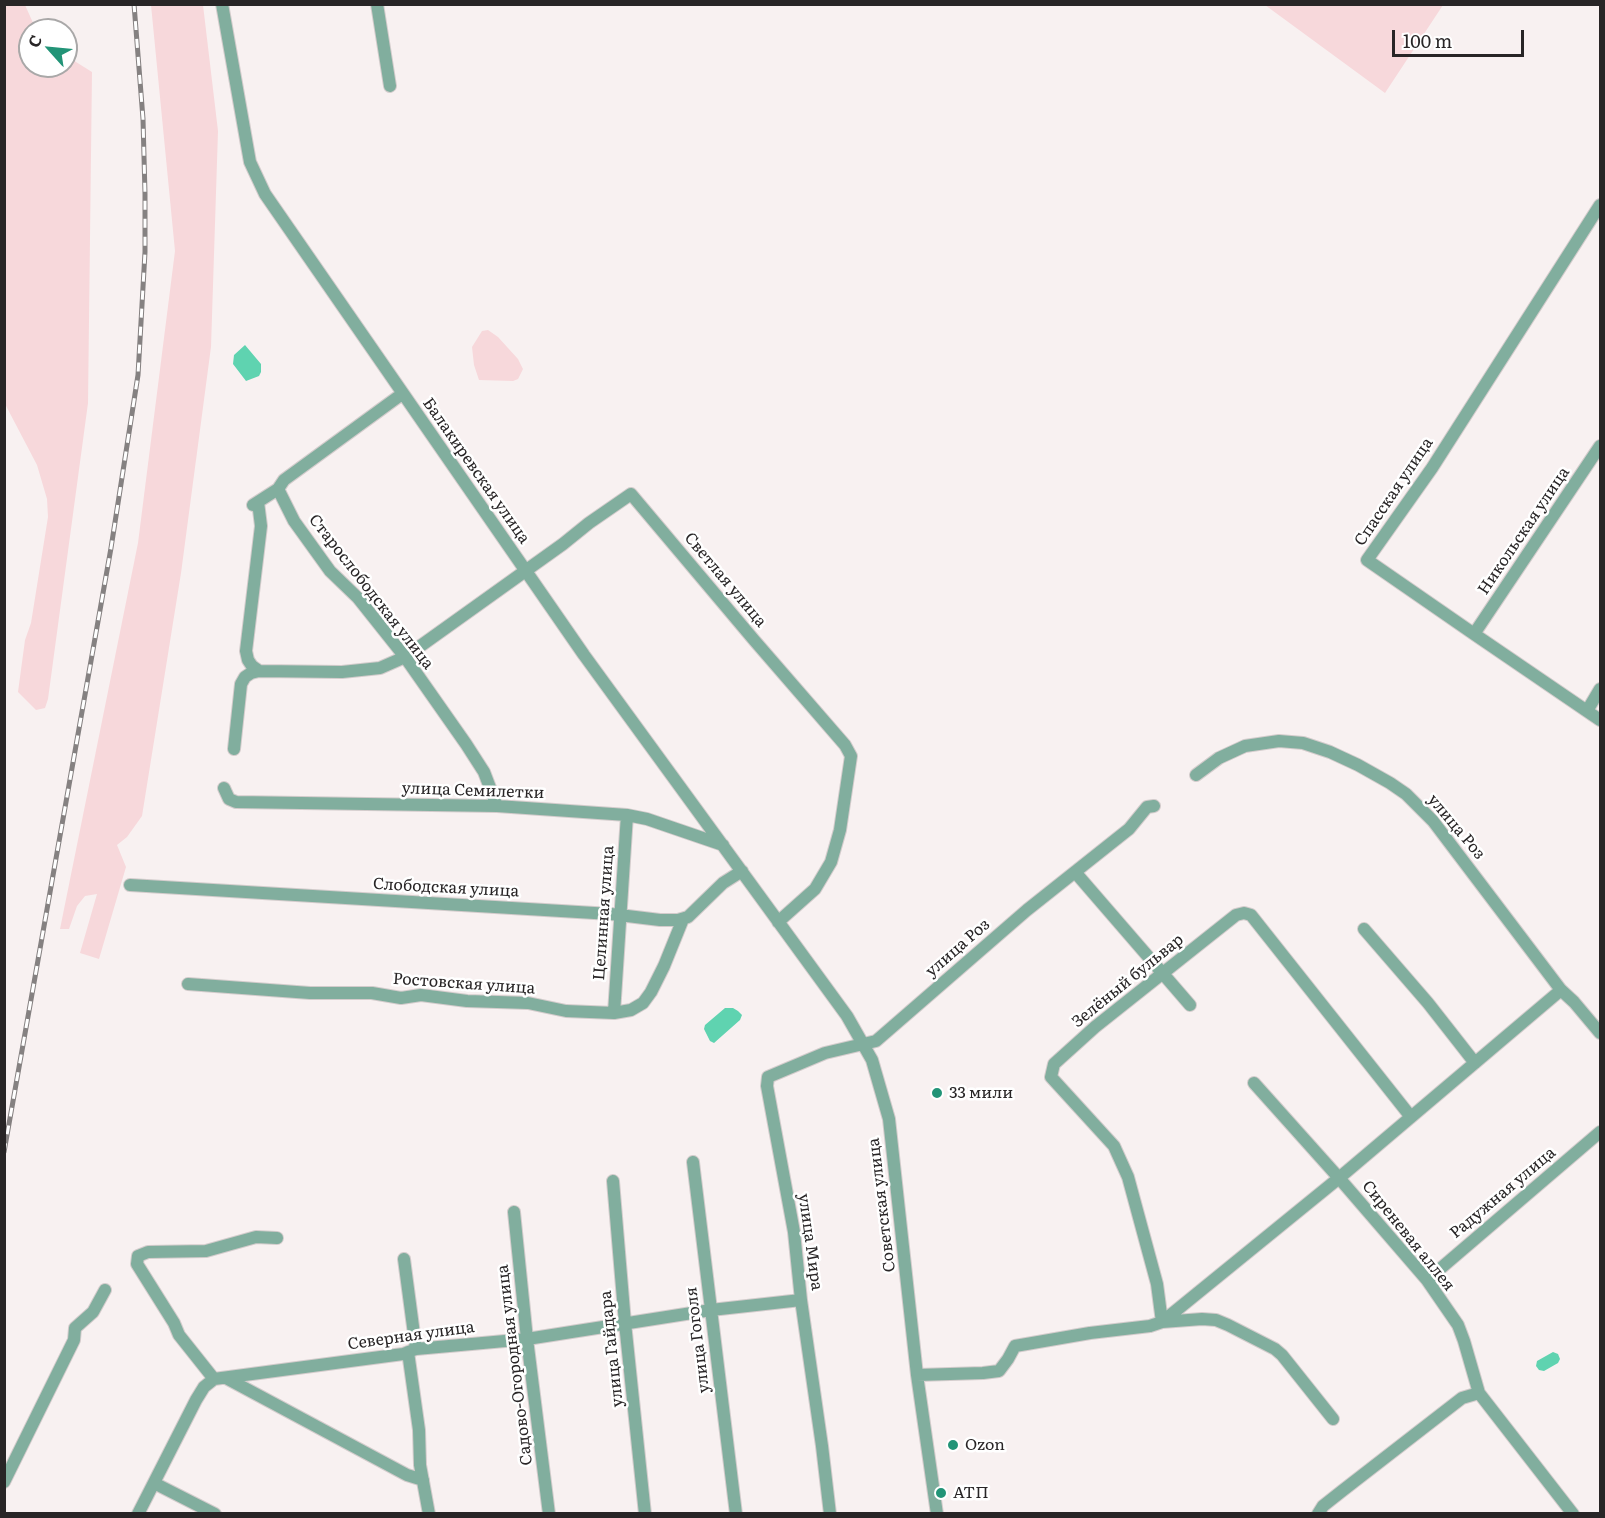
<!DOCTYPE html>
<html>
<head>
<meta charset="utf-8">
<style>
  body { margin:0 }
  #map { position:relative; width:1605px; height:1518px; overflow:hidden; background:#f8f1f1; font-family:Literata,serif }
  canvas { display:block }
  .frame { position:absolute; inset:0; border:6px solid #282526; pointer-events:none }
  .north { position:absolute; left:18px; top:18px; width:60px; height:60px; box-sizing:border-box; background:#fff; border:2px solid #a9a8a8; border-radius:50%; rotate:297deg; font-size:16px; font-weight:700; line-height:24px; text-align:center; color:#282526 }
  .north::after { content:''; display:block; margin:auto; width:21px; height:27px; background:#229477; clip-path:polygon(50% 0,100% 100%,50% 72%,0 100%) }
  .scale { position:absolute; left:1392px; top:30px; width:132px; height:27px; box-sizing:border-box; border:3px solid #282526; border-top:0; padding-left:8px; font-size:18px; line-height:21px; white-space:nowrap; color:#282526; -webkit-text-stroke:4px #fff; paint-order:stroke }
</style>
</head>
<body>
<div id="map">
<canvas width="1605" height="1518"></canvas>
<div class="frame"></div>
<div class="north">С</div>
<div class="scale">100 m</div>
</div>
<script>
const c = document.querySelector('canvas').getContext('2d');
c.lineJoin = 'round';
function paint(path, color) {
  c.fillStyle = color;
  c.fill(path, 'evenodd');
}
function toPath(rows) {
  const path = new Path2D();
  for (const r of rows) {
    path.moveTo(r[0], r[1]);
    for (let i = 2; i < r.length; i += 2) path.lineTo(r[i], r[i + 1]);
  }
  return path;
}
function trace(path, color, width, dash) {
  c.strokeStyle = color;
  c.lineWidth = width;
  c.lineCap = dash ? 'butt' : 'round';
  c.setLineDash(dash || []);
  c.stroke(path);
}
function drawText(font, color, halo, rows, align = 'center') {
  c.font = font + ' Literata,serif';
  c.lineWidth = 5;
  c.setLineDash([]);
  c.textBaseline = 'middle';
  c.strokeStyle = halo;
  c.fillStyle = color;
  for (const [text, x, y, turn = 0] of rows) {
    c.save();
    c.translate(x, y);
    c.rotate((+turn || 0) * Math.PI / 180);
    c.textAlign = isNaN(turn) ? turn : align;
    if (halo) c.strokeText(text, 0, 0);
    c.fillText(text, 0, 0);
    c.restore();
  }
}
paint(toPath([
  [25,5,34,25,39,30,30,30,30,66,66,66,66,54,76,62,92,72,88,403,48,699,45,708,36,710,18,692,25,640,31,623,48,517,47,499,37,465,4,402,5,5],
  [151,5,203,5,218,131,211,347,181,573,142,816,127,837,117,845,126,867,99,959,80,953,97,894,85,896,77,906,69,929,60,929,138,543,175,251],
  [1265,5,1443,4,1443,5,1385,93],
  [488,330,498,337,518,359,523,369,518,379,513,381,479,380,474,365,472,347,482,331]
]), '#f7d8db');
paint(toPath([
  [245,345,261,364,261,372,259,376,246,381,233,364,234,355],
  [725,1008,733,1008,738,1011,742,1015,740,1020,714,1043,710,1041,704,1029,705,1025],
  [1553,1352,1558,1354,1560,1359,1558,1363,1544,1371,1539,1370,1536,1366,1537,1361]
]), '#5fd3b0');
const minor = toPath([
  [222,4,250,162,265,194,584,655,847,1016,872,1060,889,1119,917,1375,937,1514],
  [377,4,390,86],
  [1600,205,1432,468,1367,560,1474,634,1600,720],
  [278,489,294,521,330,571,358,598,405,657,466,744,484,772,497,806],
  [253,505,278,489,284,480,402,394],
  [1474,634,1600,446],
  [259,671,342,672,380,668,405,657,563,544,589,523,631,494,754,640,845,745,851,756,840,830,831,862,815,889,778,922],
  [1587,711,1600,689],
  [234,749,241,684,245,677,251,673,259,671,252,666,248,660,246,651,261,526,258,502],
  [1196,775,1219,758,1245,746,1279,741,1303,743,1330,752,1358,765,1390,783,1406,794,1433,821,1561,990,1574,1002,1600,1033],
  [224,788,229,799,236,802,497,806,627,815,647,819,723,845],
  [1075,872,1190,1005],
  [130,885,611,914,660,920,678,920,688,917,723,883,742,871],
  [1364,929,1428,1003,1475,1063],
  [188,984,310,993,372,993,401,998,421,995,467,1001,528,1003,566,1011,614,1013,631,1010,643,1003,651,992,664,966,683,919],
  [614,1013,627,815],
  [1254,1083,1339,1178,1427,1280,1458,1325,1464,1341,1479,1393,1573,1514],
  [693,1162,736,1514],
  [613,1181,625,1323,645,1514],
  [514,1212,527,1339,549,1514],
  [404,1259,416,1349],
  [1427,1280,1600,1132],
  [408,1352,419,1430,420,1465,429,1514],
  [917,1375,983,1373,999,1371,1008,1359,1015,1346,1090,1333,1150,1326,1162,1322,1339,1178,1561,990],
  [226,1378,407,1475,423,1480],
  [214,1379,179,1335,174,1323,137,1264,138,1256,148,1252,206,1251,256,1237,277,1238],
  [1333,1419,1282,1355,1275,1349,1228,1325,1216,1320,1202,1319,1162,1322,1157,1284,1128,1177,1114,1146,1051,1077,1054,1064,1095,1027,1236,915,1244,913,1251,915,1411,1117],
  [4,1482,74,1340,75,1328,93,1312,105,1290],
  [154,1483,215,1514],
  [138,1514,196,1400,204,1387,214,1379,403,1354,416,1349,527,1339,711,1310,801,1300],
  [830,1514,822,1446,801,1300,794,1232,767,1086,768,1077,825,1053,876,1041,1027,910,1129,829,1147,807,1154,806],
  [1318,1514,1323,1506,1342,1491,1462,1398,1479,1393]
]);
trace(minor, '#d3cccc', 14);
trace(minor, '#81ae9e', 12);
const rail = toPath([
  [4,1152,111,548,138,375,145,252,145,194,143,119,134,4]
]);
trace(rail, '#858181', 5);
trace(rail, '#fff', 3, [9]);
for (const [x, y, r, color] of [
  [937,1093,6,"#229477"],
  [953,1445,6,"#229477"],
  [941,1493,6,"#229477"]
]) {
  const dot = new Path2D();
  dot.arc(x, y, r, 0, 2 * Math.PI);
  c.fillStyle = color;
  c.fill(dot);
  trace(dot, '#fff', 2);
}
drawText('16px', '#282526', '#fff', [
  ["Балакиревская улица",476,471,55],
  ["Спасская улица",1394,492,-56],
  ["Никольская улица",1524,531,-56],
  ["Светлая улица",725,580,50],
  ["Старослободская улица",371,592,52],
  ["улица Семилетки",473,791,2],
  ["улица Роз",1456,827,50],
  ["Слободская улица",446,888,3],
  ["Целинная улица",604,913,-86],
  ["улица Роз",958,948,-41],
  ["Зелёный бульвар",1128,981,-39],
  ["Ростовская улица",464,984,4],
  ["Радужная улица",1503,1193,-40],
  ["Советская улица",882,1205,-97],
  ["Сиреневая аллея",1408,1236,51],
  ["улица Мира",810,1242,82],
  ["Северная улица",411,1336,-8],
  ["улица Гоголя",698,1340,-97],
  ["улица Гайдара",612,1349,-96],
  ["Садово-Огородная улица",515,1365,-97]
]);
drawText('16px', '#282526', '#fff', [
  ["33 мили",949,1093],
  ["Ozon",965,1445],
  ["АТП",953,1493]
], 'left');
</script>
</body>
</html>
